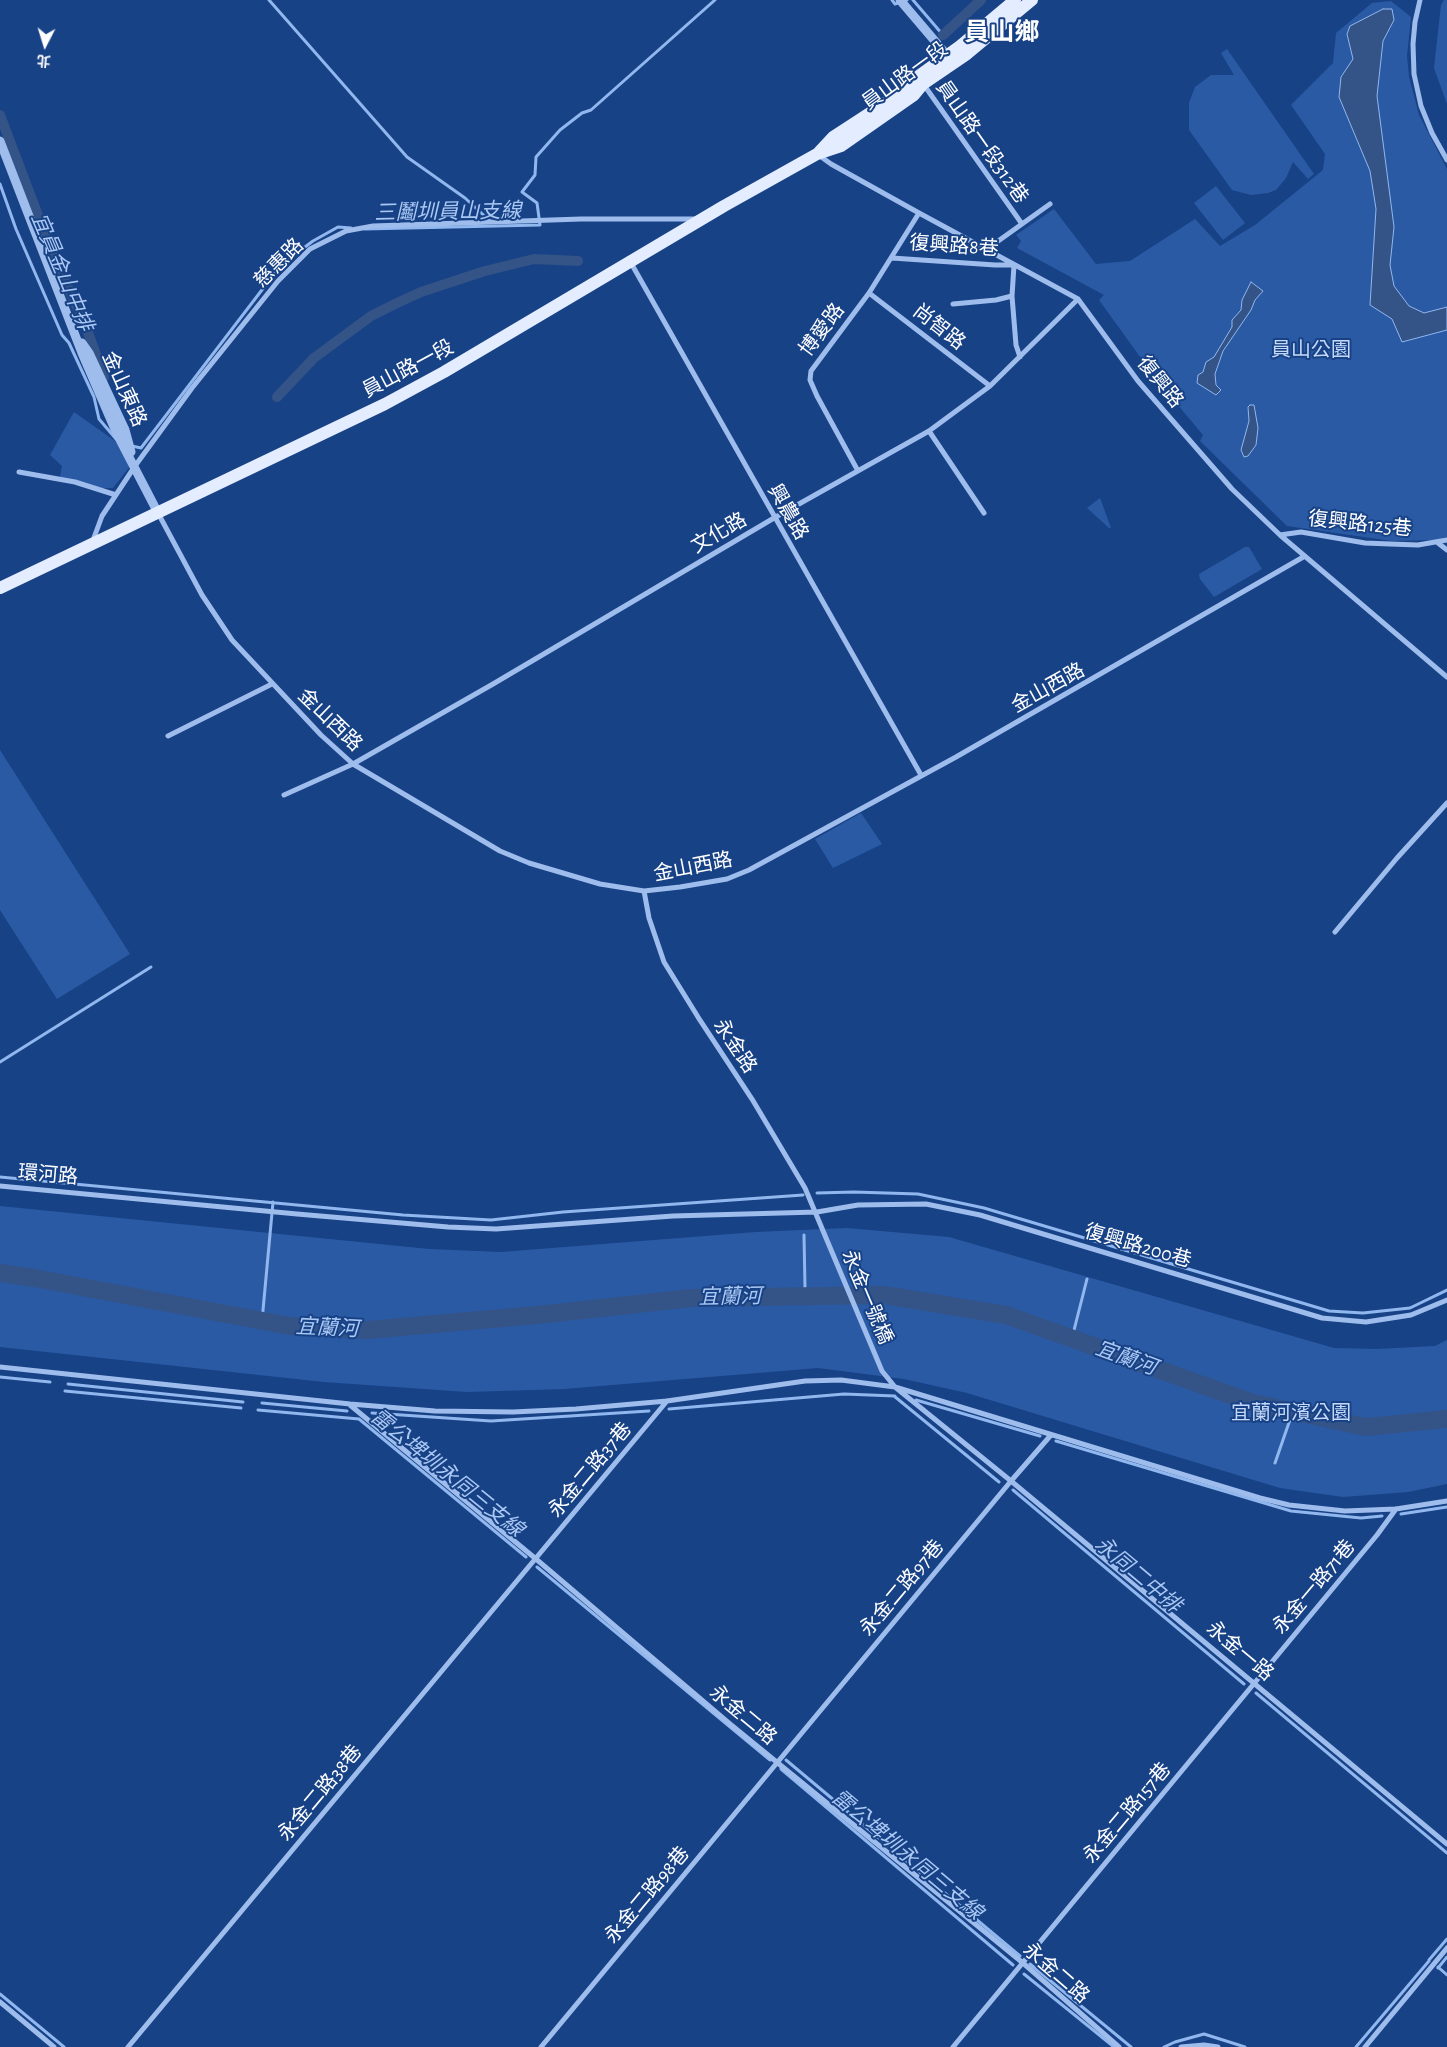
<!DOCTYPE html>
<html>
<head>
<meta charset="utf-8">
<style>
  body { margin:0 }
  #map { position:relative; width:1447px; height:2047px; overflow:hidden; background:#184286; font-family:"Alegreya Sans","Noto Sans TC",sans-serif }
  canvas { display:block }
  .north { position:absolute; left:20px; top:20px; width:50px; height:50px; -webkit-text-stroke:4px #184286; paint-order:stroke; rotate:185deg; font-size:14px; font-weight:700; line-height:20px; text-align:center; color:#fff }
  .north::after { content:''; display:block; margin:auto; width:18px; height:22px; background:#fff; clip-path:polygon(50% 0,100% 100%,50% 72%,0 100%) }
</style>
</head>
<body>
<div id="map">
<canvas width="1447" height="2047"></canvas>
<div class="north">北</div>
</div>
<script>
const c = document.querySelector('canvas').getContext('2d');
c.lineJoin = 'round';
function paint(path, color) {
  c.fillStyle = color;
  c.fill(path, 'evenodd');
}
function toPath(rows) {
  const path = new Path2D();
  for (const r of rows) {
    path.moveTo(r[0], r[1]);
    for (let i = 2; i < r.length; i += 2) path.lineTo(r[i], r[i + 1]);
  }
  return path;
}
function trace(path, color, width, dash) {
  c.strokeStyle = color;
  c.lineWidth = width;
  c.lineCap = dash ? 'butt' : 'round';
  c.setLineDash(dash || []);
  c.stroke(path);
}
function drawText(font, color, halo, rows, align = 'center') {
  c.font = font + ' "Alegreya Sans","Noto Sans TC",sans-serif';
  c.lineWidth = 4;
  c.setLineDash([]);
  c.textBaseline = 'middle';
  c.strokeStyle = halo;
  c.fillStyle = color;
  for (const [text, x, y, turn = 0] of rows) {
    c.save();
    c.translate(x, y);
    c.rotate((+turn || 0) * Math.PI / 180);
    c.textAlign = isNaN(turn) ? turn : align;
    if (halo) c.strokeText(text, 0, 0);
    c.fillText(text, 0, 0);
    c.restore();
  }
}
paint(toPath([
  [1444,0,1447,0,1447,104,1434,68,1441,5],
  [1391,1,1411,17,1407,56,1409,77,1419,115,1447,169,1447,537,1436,540,1392,541,1287,526,1200,441,1203,435,1156,379,1099,300,1104,295,1017,248,1021,241,1016,235,1054,209,1096,264,1130,261,1195,219,1220,246,1255,225,1323,170,1325,154,1291,105,1333,63,1336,33,1372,3],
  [1227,49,1314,174,1308,179,1293,162,1286,178,1276,190,1268,193,1251,195,1232,190,1189,130,1189,103,1195,87,1211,75,1234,75,1221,53],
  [1216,186,1245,223,1223,240,1194,203],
  [74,412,115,441,126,454,131,465,113,488,101,488,60,477,62,466,50,455],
  [1100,498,1111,528,1109,528,1087,508],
  [1245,547,1249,547,1262,569,1214,597,1200,579,1199,574],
  [0,750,130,954,57,999,0,910],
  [861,813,882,844,833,868,815,839],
  [0,1206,429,1249,501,1252,756,1232,847,1228,949,1237,1334,1348,1377,1349,1435,1346,1447,1340,1447,1484,1408,1492,1343,1497,1280,1488,967,1393,904,1379,818,1368,564,1389,467,1392,324,1382,0,1347]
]), '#2b5aa5');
const water = toPath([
  [1383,9,1392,9,1394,20,1383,41,1377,96,1394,227,1390,265,1394,286,1409,306,1424,313,1447,307,1447,330,1402,342,1392,319,1370,305,1376,209,1370,171,1339,97,1341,77,1353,59,1347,34,1350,26,1383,9],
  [1251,282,1263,291,1255,300,1251,310,1223,351,1215,374,1216,385,1221,390,1216,395,1197,383,1198,375,1203,372,1206,362,1214,357,1232,327,1232,320,1241,310,1242,300,1251,282],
  [1250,405,1254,405,1258,428,1256,445,1248,456,1244,457,1241,450,1249,421,1248,407,1250,405]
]);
paint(water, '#345487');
trace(water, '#91b7ef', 1);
trace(toPath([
  [269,0,407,157,465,198,491,222],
  [892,0,895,4,907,0],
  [913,0,943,35],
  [0,184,16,229,62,335,69,343,94,397,99,419,116,439],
  [365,229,540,225,537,203,522,192,535,175,536,157,560,130,582,113,591,110,715,0],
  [132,446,141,448,281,265,313,241,338,227,351,228],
  [0,1062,151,967],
  [0,1177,403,1215,491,1220,563,1212,803,1195],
  [817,1193,854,1192,918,1194,984,1208,1329,1311,1363,1313,1410,1308,1447,1290],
  [804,1235,805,1288],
  [262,1321,273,1202],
  [1072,1338,1087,1279],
  [0,1377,50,1382],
  [68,1384,243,1402],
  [65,1391,241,1408],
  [894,1396,999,1482],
  [916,1400,1040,1436],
  [262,1403,347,1411],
  [669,1409,844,1394,895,1396],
  [258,1410,359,1419,526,1557],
  [372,1413,491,1421,649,1411],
  [1056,1441,1291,1511,1361,1518,1382,1516],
  [1275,1463,1293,1411],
  [1013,1490,1244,1684],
  [1401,1514,1447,1507],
  [537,1567,770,1760],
  [1256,1693,1447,1853],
  [786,1760,1020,1956],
  [781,1769,1013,1965],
  [1429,1960,1447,1939],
  [1030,1964,1131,2047],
  [1438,1967,1447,1975],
  [1438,1968,1447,1957],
  [1024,1974,1114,2047],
  [0,1994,64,2047],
  [1164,2047,1175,2042,1204,2034,1245,2047],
  [1356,2047,1429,1961]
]), '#91b7ef', 3);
trace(toPath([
  [943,35,981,0],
  [0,115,53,255,86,327,104,377],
  [277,397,314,358,371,316,395,304,421,292,485,271,534,259,578,261]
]), '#345487', 10);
trace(toPath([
  [0,1273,34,1278,290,1326,367,1330,537,1315,692,1298,884,1295,1006,1315,1253,1403,1366,1427,1447,1419]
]), '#345487', 18);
trace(toPath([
  [1420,0,1415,22,1413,44,1414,74,1421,106,1432,133,1447,160],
  [924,85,1022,224],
  [820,156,831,164,919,213,1078,299,1138,381,1232,489,1280,535,1447,677],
  [987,249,1050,204],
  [892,258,995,265,1014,265,1012,296,1016,345,1020,357],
  [631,263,921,775],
  [869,293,990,386],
  [953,304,996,300,1012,296],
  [929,431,984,513],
  [858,471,817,396,810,380,811,371,869,293,919,213],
  [19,472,75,482,116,495],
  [158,513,202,595,232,640,321,735,353,764,500,851,529,863,600,884,644,891,680,887,727,879,749,870,956,757,1305,556],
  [1280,535,1301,532,1365,543,1390,544,1418,545,1447,540],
  [92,543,102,516,135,466,192,388,278,281,310,249,346,231,373,226,581,219,694,219],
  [1438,543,1447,550],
  [168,736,272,684],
  [284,795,353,764,493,684,774,518,929,431,990,386,1078,299],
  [644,891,649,918,664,962,698,1017,752,1099,805,1188,882,1371,895,1387,1011,1481,1447,1844],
  [1335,932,1397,858,1447,803],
  [0,1186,297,1214,448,1227,496,1229,673,1216,817,1212,858,1205,926,1204,980,1215,1322,1318,1366,1322,1411,1315,1447,1300],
  [0,1367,350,1404,435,1411,513,1412,576,1409,667,1401,805,1381,841,1380,895,1387,1260,1498,1289,1505,1345,1511,1396,1509,1447,1501],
  [350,1405,536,1559,730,1724,1023,1963,1119,2047],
  [0,2002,54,2047],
  [128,2047,667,1401],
  [541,2047,1011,1481,1051,1435],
  [953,2047,1377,1535,1396,1509],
  [1181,2047,1204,2045,1218,2047],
  [1365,2047,1447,1948]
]), '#9ebded', 5);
trace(toPath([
  [900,0,951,60],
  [0,141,82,353,117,434,158,513],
  [82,343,89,353,125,430,131,452]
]), '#9ebded', 9);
trace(toPath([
  [819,152,833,137,899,94,917,77,960,46,1015,0],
  [0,588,385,404,444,372,724,206,817,154,841,146,914,95,923,84,967,54,1032,0]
]), '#e4edff', 12);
drawText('20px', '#fff', '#184286', [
  ["員山路一段",905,76,-36],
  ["員山路一段312巷",982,142,55],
  ["復興路8巷",954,246,4],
  ["慈惠路",279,263,-45],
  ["尚智路",939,327,38],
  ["博愛路",822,330,-53],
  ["員山路一段",408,369,-28],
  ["復興路",1160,382,51],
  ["金山東路",124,389,66],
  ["興農路",788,512,60],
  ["復興路125巷",1360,524,6],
  ["文化路",719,533,-30],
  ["金山西路",1048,688,-29],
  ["金山西路",330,720,44],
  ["金山西路",693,867,-11],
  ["永金路",735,1046,56],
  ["環河路",48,1175,5],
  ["復興路200巷",1138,1246,16],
  ["永金一號橋",867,1297,67],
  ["永金二路37巷",590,1470,-50],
  ["永金一路71巷",1314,1587,-50],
  ["永金二路97巷",902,1588,-50],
  ["永金一路",1240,1651,40],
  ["永金二路",743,1715,40],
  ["永金二路38巷",320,1793,-50],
  ["永金二路157巷",1127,1813,-50],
  ["永金二路98巷",647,1895,-50],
  ["永金二路",1056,1973,41]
]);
drawText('20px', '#c4d9f9', '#184286', [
  ["員山公園",1311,350],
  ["宜蘭河濱公園",1291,1413]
]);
drawText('italic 21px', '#aac8f4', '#184286', [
  ["三鬮圳員山支線",448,212,-1],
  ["宜員金山中排",62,272,67],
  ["宜蘭河",730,1297,-1],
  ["宜蘭河",327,1328,3],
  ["宜蘭河",1126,1358,20],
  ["雷公埤圳永同三支線",447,1473,39],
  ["永同二中排",1138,1575,40],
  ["雷公埤圳永同三支線",907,1855,40]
]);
drawText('bold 25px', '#fff', '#184286', [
  ["員山鄉",1002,32]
]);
</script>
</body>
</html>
